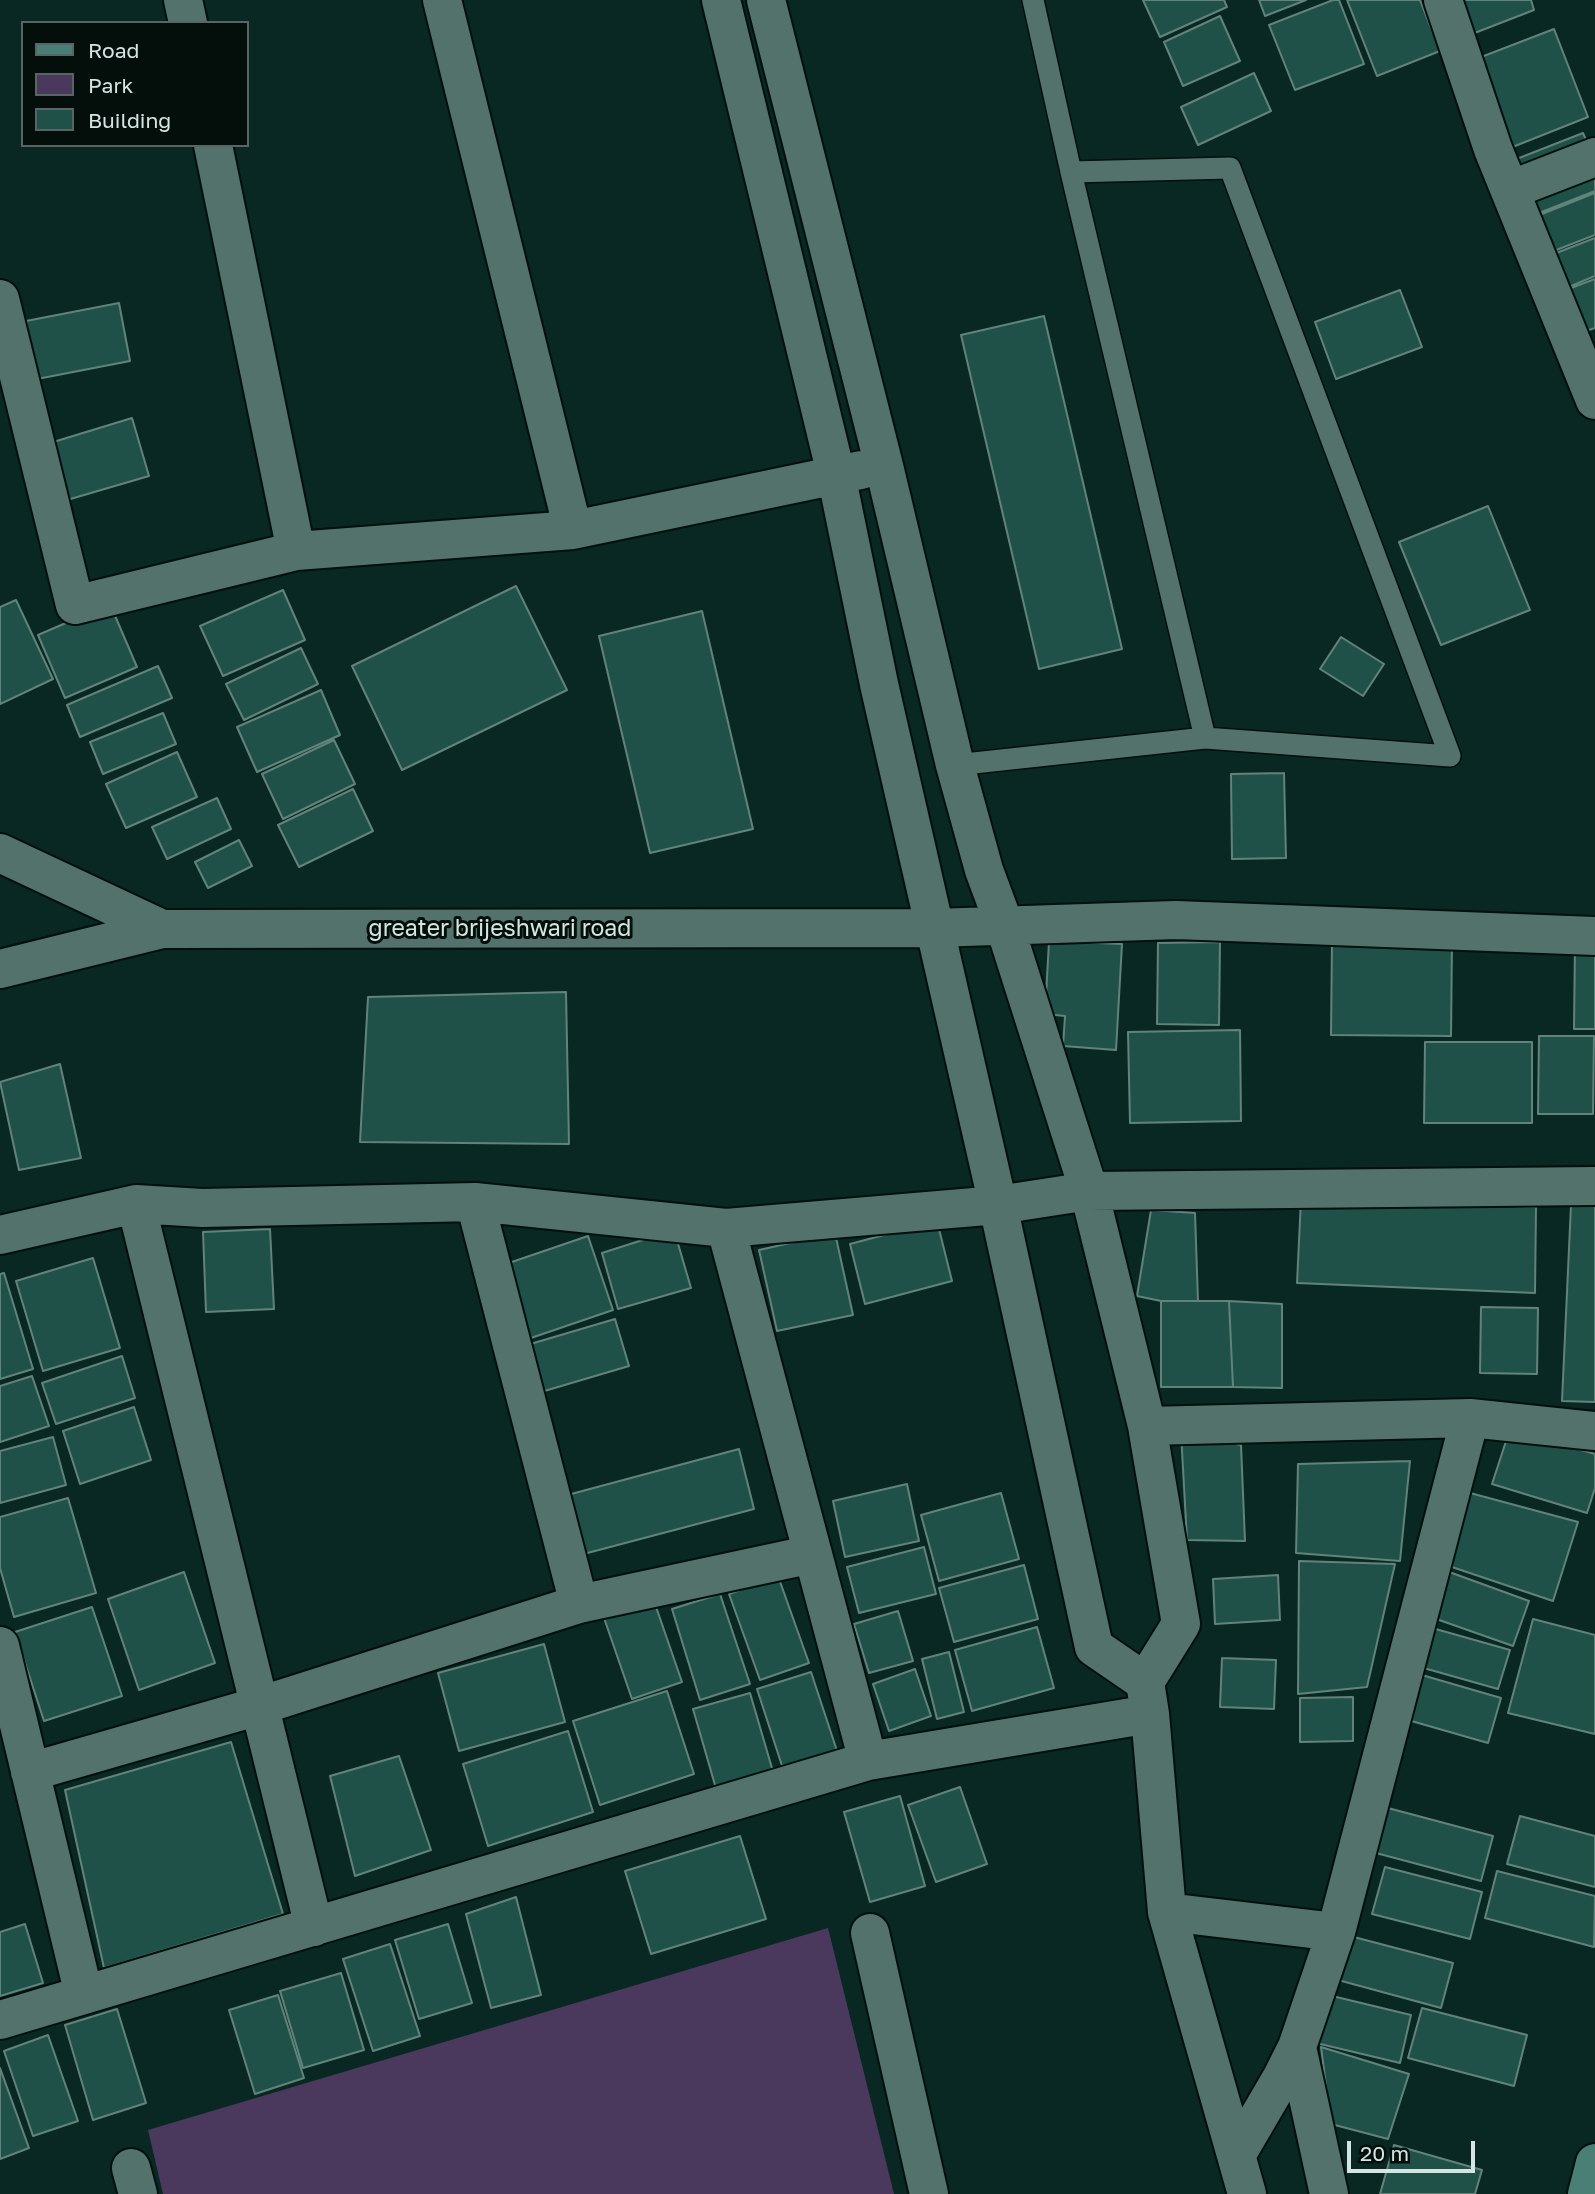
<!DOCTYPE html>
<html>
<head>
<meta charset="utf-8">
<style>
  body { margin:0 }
  #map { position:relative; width:1595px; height:2194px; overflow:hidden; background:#092823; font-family:"Golos Text",sans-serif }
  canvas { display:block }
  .legend { position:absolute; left:21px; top:21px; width:228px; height:126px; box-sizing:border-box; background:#040f0c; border:2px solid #586562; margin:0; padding:9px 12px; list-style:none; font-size:21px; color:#d5e6e2 }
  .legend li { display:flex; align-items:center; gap:14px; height:35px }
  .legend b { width:35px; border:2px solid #586562 }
  .scale { position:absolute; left:1347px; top:2141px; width:128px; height:32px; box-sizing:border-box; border:4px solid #d5e6e2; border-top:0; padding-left:9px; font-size:21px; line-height:24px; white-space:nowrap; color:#d5e6e2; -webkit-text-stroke:5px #040f0c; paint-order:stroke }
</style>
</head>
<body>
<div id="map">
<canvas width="1595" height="2194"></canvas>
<ul class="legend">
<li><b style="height:9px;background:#4a7f75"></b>Road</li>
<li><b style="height:19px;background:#4a395d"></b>Park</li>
<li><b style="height:19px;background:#1f5148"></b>Building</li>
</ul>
<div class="scale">20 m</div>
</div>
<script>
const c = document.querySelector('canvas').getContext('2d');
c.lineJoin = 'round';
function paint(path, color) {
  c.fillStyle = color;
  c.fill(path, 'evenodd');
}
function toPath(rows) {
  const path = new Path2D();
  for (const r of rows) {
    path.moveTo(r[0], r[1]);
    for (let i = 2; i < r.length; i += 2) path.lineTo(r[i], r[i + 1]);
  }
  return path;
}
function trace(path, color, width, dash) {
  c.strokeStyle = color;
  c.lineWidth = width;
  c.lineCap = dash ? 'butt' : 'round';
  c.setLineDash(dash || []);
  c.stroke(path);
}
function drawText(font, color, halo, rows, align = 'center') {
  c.font = font + ' "Golos Text",sans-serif';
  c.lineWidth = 6;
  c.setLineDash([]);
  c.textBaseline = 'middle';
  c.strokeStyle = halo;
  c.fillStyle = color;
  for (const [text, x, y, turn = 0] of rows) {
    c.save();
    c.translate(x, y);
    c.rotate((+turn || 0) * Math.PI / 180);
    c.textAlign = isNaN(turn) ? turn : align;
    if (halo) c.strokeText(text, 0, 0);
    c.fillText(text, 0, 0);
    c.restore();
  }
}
paint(toPath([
  [828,1928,894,2194,163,2194,148,2130]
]), '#4a395d');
const building = toPath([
  [1143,0,1224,0,1227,7,1160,37,1143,0],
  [1259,0,1306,0,1265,16,1259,0],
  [1333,0,1339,0,1364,64,1295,90,1269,25,1333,0],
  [1347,0,1420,0,1440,51,1377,76,1347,0],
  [1459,0,1531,0,1534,10,1472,34,1459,0],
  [1220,16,1240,61,1183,86,1164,42,1220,16],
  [1554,29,1588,117,1510,148,1476,59,1554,29],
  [1254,73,1271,111,1198,145,1181,107,1254,73],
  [1583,133,1592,154,1523,182,1514,160,1583,133],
  [1595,168,1595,191,1534,215,1523,188,1595,168],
  [1595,193,1595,235,1546,254,1532,218,1595,193],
  [1595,238,1595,276,1564,289,1551,255,1595,238],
  [1595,279,1595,328,1583,332,1566,290,1595,279],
  [1400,290,1422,347,1336,379,1315,322,1400,290],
  [119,303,130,361,37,379,26,321,119,303],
  [1044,316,1122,649,1039,669,961,335,1044,316],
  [132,418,149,476,67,500,50,443,132,418],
  [1488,506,1530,610,1441,645,1399,542,1488,506],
  [516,586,567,690,402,770,352,666,516,586],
  [283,590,305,640,223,676,200,626,283,590],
  [16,600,53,679,0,704,0,607,16,600],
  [110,604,137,667,65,698,38,635,110,604],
  [702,611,753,829,650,853,599,636,702,611],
  [1341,637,1384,664,1363,696,1320,669,1341,637],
  [301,648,318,684,244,720,226,684,301,648],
  [158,666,172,698,80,737,67,705,158,666],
  [321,690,340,735,257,772,237,727,321,690],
  [163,713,176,744,103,774,90,742,163,713],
  [334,740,355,784,283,819,262,774,334,740],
  [177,752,197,797,126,828,106,784,177,752],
  [1284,773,1286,858,1232,859,1231,774,1284,773],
  [353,789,373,831,299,867,278,825,353,789],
  [217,798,231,829,167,859,152,827,217,798],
  [239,840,252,866,208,888,195,862,239,840],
  [1332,940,1452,940,1451,1036,1331,1035,1332,940],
  [1049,941,1122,944,1116,1050,1063,1046,1065,1016,1045,1014,1049,941],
  [1220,942,1219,1025,1157,1024,1158,943,1220,942],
  [1575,942,1595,942,1595,1029,1574,1029,1575,942],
  [566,992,569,1144,360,1142,368,997,566,992],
  [1240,1030,1241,1121,1130,1123,1128,1032,1240,1030],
  [1539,1036,1594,1036,1593,1114,1538,1114,1539,1036],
  [1425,1042,1532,1042,1532,1123,1424,1123,1425,1042],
  [60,1064,81,1158,19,1170,0,1082,60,1064],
  [1301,1199,1536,1207,1535,1293,1297,1283,1301,1199],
  [1571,1205,1595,1206,1595,1402,1562,1401,1571,1205],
  [1151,1210,1195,1213,1198,1301,1161,1301,1137,1296,1151,1210],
  [937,1221,952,1281,865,1304,850,1244,937,1221],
  [270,1229,274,1309,206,1312,203,1232,270,1229],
  [674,1230,691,1288,618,1309,602,1253,674,1230],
  [835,1233,853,1315,777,1331,759,1250,835,1233],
  [588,1236,613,1310,528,1339,503,1265,588,1236],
  [93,1258,120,1348,43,1371,16,1281,93,1258],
  [4,1273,33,1369,0,1379,0,1274,4,1273],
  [1161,1301,1229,1301,1233,1387,1161,1387,1161,1301],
  [1229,1301,1282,1304,1282,1388,1233,1387,1229,1301],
  [1481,1307,1538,1308,1537,1374,1480,1373,1481,1307],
  [615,1319,629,1366,541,1392,527,1345,615,1319],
  [122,1356,135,1398,56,1424,42,1383,122,1356],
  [32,1376,49,1426,0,1442,0,1386,32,1376],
  [134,1407,151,1460,80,1484,63,1431,134,1407],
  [1510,1429,1595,1454,1595,1488,1587,1513,1492,1484,1510,1429],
  [1181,1433,1241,1445,1245,1541,1187,1540,1181,1433],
  [53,1437,66,1485,0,1503,0,1451,53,1437],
  [739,1449,754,1509,576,1556,560,1497,739,1449],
  [1410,1461,1400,1561,1296,1553,1298,1464,1410,1461],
  [907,1484,919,1541,845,1557,833,1501,907,1484],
  [1459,1490,1578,1522,1553,1601,1443,1564,1459,1490],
  [1001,1493,1019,1559,939,1581,921,1515,1001,1493],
  [68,1498,96,1593,14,1617,0,1568,0,1517,68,1498],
  [924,1547,936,1594,859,1613,847,1567,924,1547],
  [1299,1561,1395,1564,1367,1687,1298,1694,1299,1561],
  [1024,1565,1038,1619,954,1642,939,1588,1024,1565],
  [1441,1569,1529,1601,1513,1646,1425,1615,1441,1569],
  [184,1572,215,1663,139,1690,108,1599,184,1572],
  [1278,1575,1280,1620,1215,1624,1213,1579,1278,1575],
  [778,1576,809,1663,760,1680,729,1594,778,1576],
  [720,1594,750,1684,700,1700,672,1609,720,1594],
  [654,1601,682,1682,632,1699,604,1618,654,1601],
  [92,1607,122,1696,44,1721,15,1632,92,1607],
  [898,1611,913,1661,869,1673,854,1624,898,1611],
  [1533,1619,1595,1635,1595,1734,1508,1713,1533,1619],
  [1425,1626,1510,1650,1498,1689,1413,1665,1425,1626],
  [1037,1627,1054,1688,972,1711,955,1650,1037,1627],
  [544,1644,565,1722,459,1751,438,1673,544,1644],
  [949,1652,964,1712,937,1719,922,1659,949,1652],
  [1222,1658,1276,1660,1274,1709,1220,1707,1222,1658],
  [915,1669,931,1716,889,1731,873,1684,915,1669],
  [1408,1671,1501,1698,1488,1743,1394,1716,1408,1671],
  [811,1672,839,1757,785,1775,757,1689,811,1672],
  [667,1691,694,1774,600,1805,573,1721,667,1691],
  [750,1693,774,1775,717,1792,693,1709,750,1693],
  [1353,1697,1353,1741,1300,1742,1300,1698,1353,1697],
  [568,1731,593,1812,488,1846,463,1764,568,1731],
  [231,1742,283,1914,104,1968,65,1790,231,1742],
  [399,1756,431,1850,355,1876,330,1776,399,1756],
  [960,1787,987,1864,936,1882,908,1805,960,1787],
  [900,1796,925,1886,870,1902,844,1812,900,1796],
  [1388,1808,1493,1836,1481,1881,1376,1853,1388,1808],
  [1520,1816,1595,1836,1595,1887,1507,1864,1520,1816],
  [740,1836,766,1919,651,1954,625,1871,740,1836],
  [1385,1867,1482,1892,1470,1939,1372,1914,1385,1867],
  [1497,1871,1595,1896,1594,1947,1485,1918,1497,1871],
  [516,1897,541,1995,491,2008,466,1914,516,1897],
  [25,1924,43,1983,0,1996,0,1932,25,1924],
  [448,1924,472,2003,419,2019,395,1940,448,1924],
  [1350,1936,1453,1963,1441,2008,1338,1980,1350,1936],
  [390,1944,420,2036,373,2051,343,1959,390,1944],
  [341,1973,364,2050,303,2068,280,1991,341,1973],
  [278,1995,304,2078,255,2094,229,2010,278,1995],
  [1328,1995,1411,2015,1400,2063,1316,2043,1328,1995],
  [1422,2008,1527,2035,1514,2086,1408,2058,1422,2008],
  [117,2009,146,2103,93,2120,65,2025,117,2009],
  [48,2035,78,2121,33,2136,4,2051,48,2035],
  [1321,2047,1409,2074,1388,2139,1331,2124,1321,2047],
  [0,2068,29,2148,0,2159,0,2068],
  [1394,2145,1482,2170,1475,2194,1380,2194,1394,2145]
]);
paint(building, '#1f5148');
trace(building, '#62837c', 2);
const lane = toPath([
  [1071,172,1205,738],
  [955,765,1205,738,1450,756,1230,168,1071,172,1033,0]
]);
const street = toPath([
  [183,0,188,23],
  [721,0,836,474,879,684,998,1205,1094,1647,1145,1682],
  [766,0,884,466,955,765,984,870,1004,924,1089,1191,1147,1426,1181,1624,1145,1682,1150,1714,1167,1912,1247,2194],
  [1443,0,1493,149,1595,400],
  [1510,190,1595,157],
  [0,299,75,605,296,551,213,145],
  [573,530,861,470],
  [296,551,573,530,442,0],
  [0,853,162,929],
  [0,969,162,929,934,928,1176,920,1595,936],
  [475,1202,579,1604],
  [136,1204,314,1927],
  [726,1228,868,1761],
  [0,1235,136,1204,202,1208,475,1202,726,1228,998,1205,1089,1191,1595,1186],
  [1147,1426,1470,1418,1595,1431],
  [0,1646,84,1995],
  [30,1772,259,1706,579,1604,813,1554],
  [1167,1912,1336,1932],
  [870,1933,929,2194],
  [0,2020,868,1761,1150,1714],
  [1297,2047,1329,2194],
  [1237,2154,1282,2077,1297,2047,1336,1932,1470,1418],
  [131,2168,138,2194]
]);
const secondary = toPath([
  [1587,2194,1595,2163]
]);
trace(lane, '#00100c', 24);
trace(street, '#00100c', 42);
trace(secondary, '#00100c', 42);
trace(lane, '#52726b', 21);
trace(street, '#52726b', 38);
trace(secondary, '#4a7f75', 38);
drawText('23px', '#d5e6e2', '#040f0c', [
  ["greater brijeshwari road",500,929]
]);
</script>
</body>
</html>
